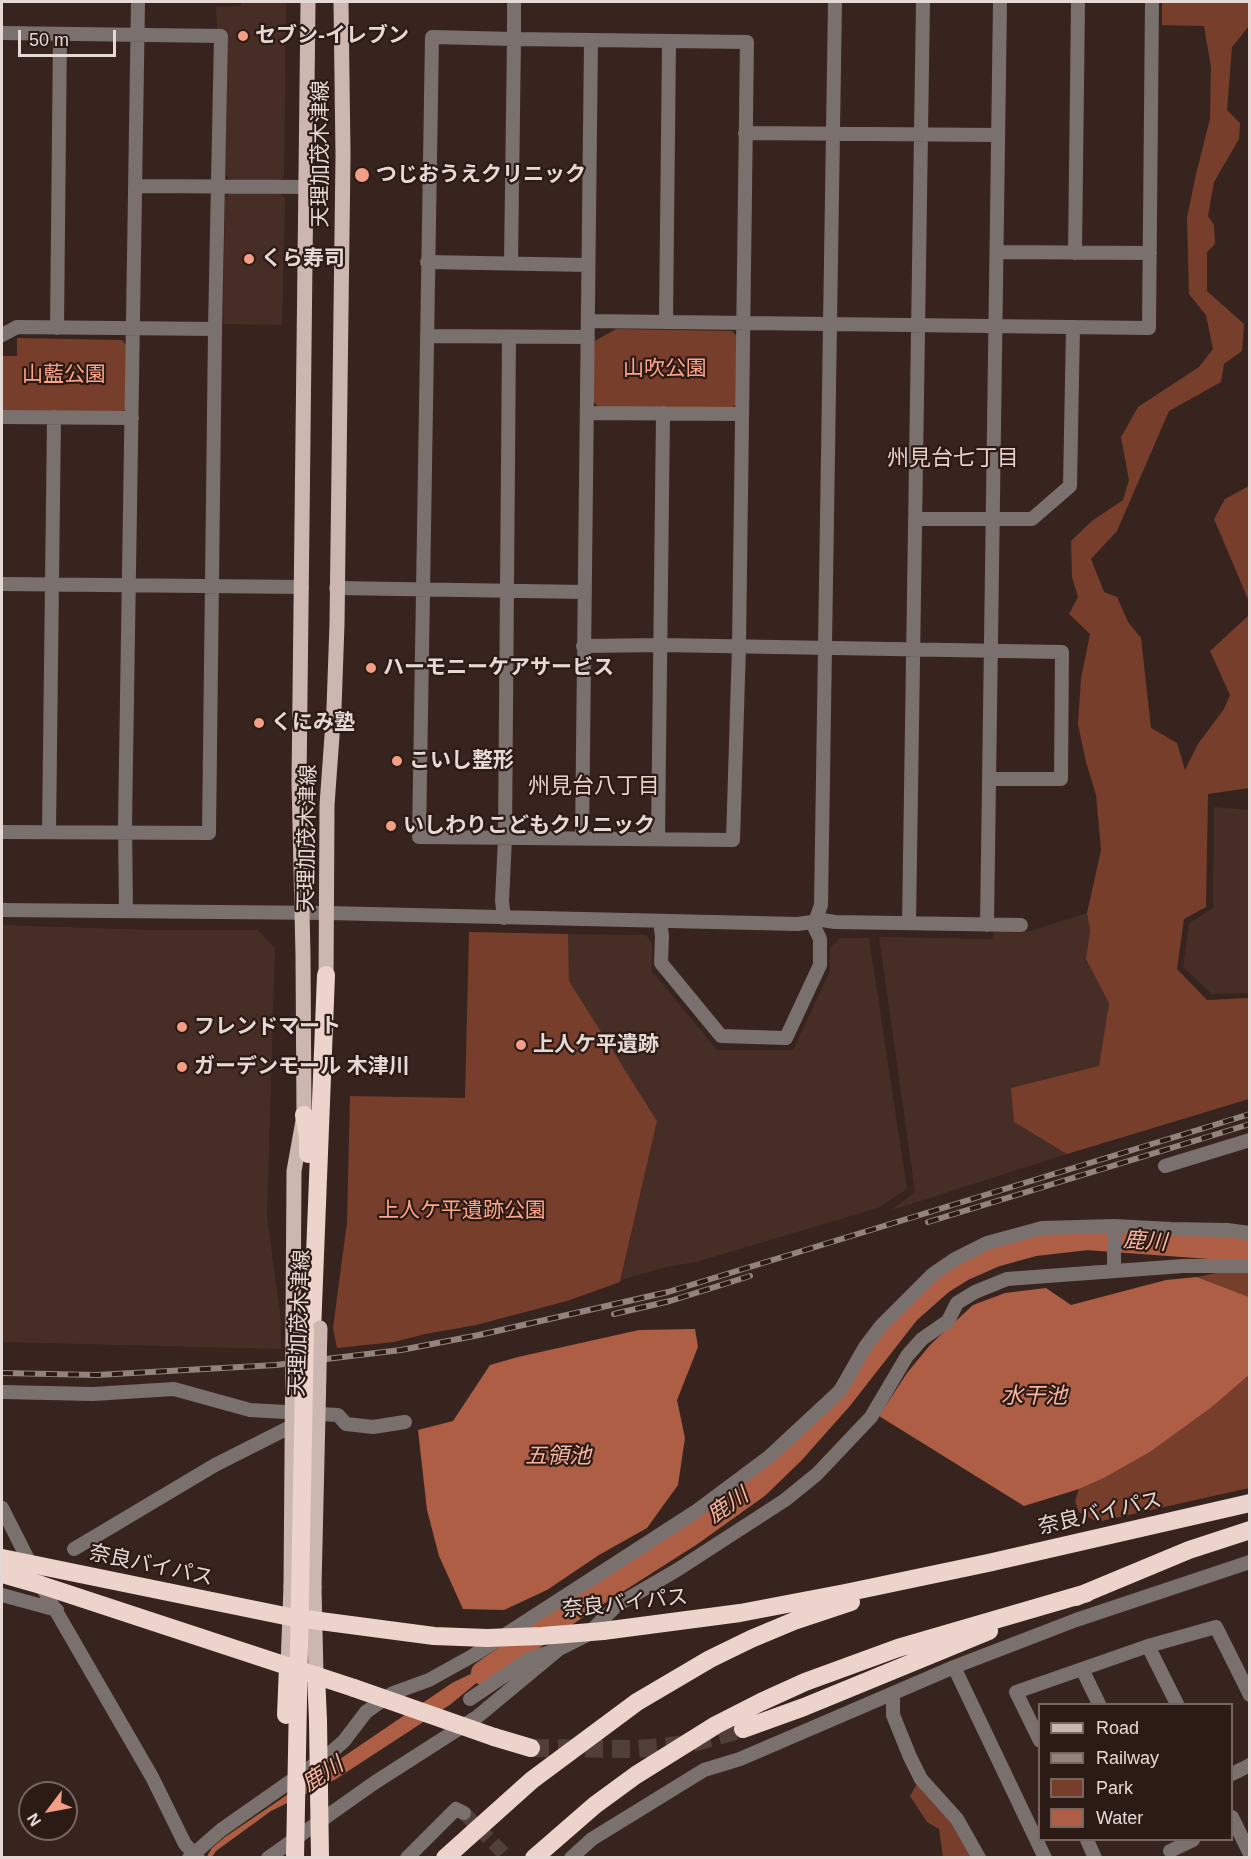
<!DOCTYPE html>
<html>
<head>
<meta charset="utf-8">
<style>
  body { margin:0 }
  #map { position:relative; width:1251px; height:1859px; overflow:hidden; background:#37241e; font-family:Arial,sans-serif }
  canvas { display:block }
  .frame { position:absolute; inset:0; border:3px solid #e6d9d5; pointer-events:none }
  .legend { position:absolute; left:1038px; top:1703px; width:195px; height:138px; box-sizing:border-box; background:#2c1a15; border:2px solid #766662; margin:0; padding:8px 10px; list-style:none; font-size:18px; color:#e6d9d5 }
  .legend li { display:flex; align-items:center; gap:12px; height:30px }
  .legend b { width:30px; border:2px solid #766662 }
  .north { position:absolute; left:18px; top:1781px; width:60px; height:60px; box-sizing:border-box; background:#2c1a15; border:2px solid #766662; border-radius:50%; rotate:238deg; font-size:16px; font-weight:700; line-height:24px; text-align:center; color:#e6d9d5 }
  .north::after { content:''; display:block; margin:auto; width:21px; height:27px; background:#f39f85; clip-path:polygon(50% 0,100% 100%,50% 72%,0 100%) }
  .scale { position:absolute; left:18px; top:30px; width:98px; height:27px; box-sizing:border-box; border:3px solid #e6d9d5; border-top:0; padding-left:8px; font-size:18px; line-height:21px; white-space:nowrap; color:#e6d9d5; -webkit-text-stroke:4px #2c1a15; paint-order:stroke }
</style>
</head>
<body>
<div id="map">
<canvas width="1251" height="1859"></canvas>
<div class="frame"></div>
<ul class="legend">
<li><b style="height:8px;background:#ccb7b0"></b>Road</li>
<li><b style="height:8px;background:#93837e"></b>Railway</li>
<li><b style="height:16px;background:#783e2c"></b>Park</li>
<li><b style="height:16px;background:#ad5e45"></b>Water</li>
</ul>
<div class="north">N</div>
<div class="scale">50 m</div>
</div>
<script>
const c = document.querySelector('canvas').getContext('2d');
c.lineJoin = 'round';
function paint(path, color) {
  c.fillStyle = color;
  c.fill(path, 'evenodd');
}
function toPath(rows) {
  const path = new Path2D();
  for (const r of rows) {
    path.moveTo(r[0], r[1]);
    for (let i = 2; i < r.length; i += 2) path.lineTo(r[i], r[i + 1]);
  }
  return path;
}
function trace(path, color, width, dash) {
  c.strokeStyle = color;
  c.lineWidth = width;
  c.lineCap = dash ? 'butt' : 'round';
  c.setLineDash(dash || []);
  c.stroke(path);
}
function drawText(font, color, halo, rows, align = 'center') {
  c.font = font + ' Arial,"Noto Sans JP",sans-serif';
  c.lineWidth = 4.5;
  c.setLineDash([]);
  c.textBaseline = 'middle';
  c.strokeStyle = halo;
  c.fillStyle = color;
  for (const [text, x, y, turn = 0] of rows) {
    c.save();
    c.translate(x, y);
    c.rotate((+turn || 0) * Math.PI / 180);
    c.textAlign = isNaN(turn) ? turn : align;
    if (halo) c.strokeText(text, 0, 0);
    c.fillText(text, 0, 0);
    c.restore();
  }
}
paint(toPath([
  [241,2,286,2,284,176,280,181,232,181,225,174,228,30,217,29,216,7,241,6],
  [231,192,279,192,285,198,282,325,223,324,225,197],
  [1214,807,1249,810,1249,993,1212,994,1183,967,1189,923,1213,908],
  [1087,913,1090,931,1086,959,1109,1003,1099,1066,1014,1122,1067,1154,892,1210,915,1192,879,937,992,939,995,930,1030,931],
  [2,925,151,930,258,930,275,948,267,1216,281,1321,281,1349,2,1342],
  [568,934,646,935,652,943,652,971,717,1050,793,1050,830,971,830,948,840,938,869,938,907,1189,878,1208,696,1262,666,1267,621,1280,657,1121,569,981]
]), '#462e26');
paint(toPath([
  [1162,2,1249,2,1249,26,1232,47,1227,110,1240,123,1239,139,1214,182,1208,216,1214,225,1215,244,1207,252,1207,291,1244,324,1242,351,1224,364,1221,382,1169,411,1117,531,1091,559,1104,592,1117,597,1128,622,1141,638,1151,728,1177,743,1185,770,1198,744,1224,709,1230,695,1210,651,1248,616,1248,599,1214,519,1225,499,1249,486,1249,788,1208,794,1206,907,1184,919,1177,969,1207,1000,1249,998,1249,1099,1067,1154,1014,1122,1011,1088,1099,1066,1109,1003,1086,959,1090,931,1087,913,1101,850,1096,795,1086,762,1078,724,1081,679,1090,634,1069,614,1078,597,1072,577,1071,541,1092,521,1123,500,1129,480,1121,437,1138,407,1199,367,1213,349,1206,315,1189,294,1187,218,1196,174,1210,119,1211,67,1204,26,1162,25],
  [616,329,732,331,737,336,736,404,731,409,598,407,593,401,593,342],
  [17,338,122,340,127,346,126,407,121,413,2,411,2,356,17,356],
  [469,932,568,934,569,981,657,1121,620,1282,567,1301,476,1325,425,1334,394,1342,337,1348,333,1328,347,1222,350,1096,465,1098],
  [1230,1270,1249,1271,1249,1297,1197,1277],
  [1249,1375,1249,1488,1097,1522,1079,1512,1075,1501,1079,1489,1104,1478,1150,1452,1212,1407],
  [918,1782,951,1821,973,1857,943,1857,939,1829,927,1822,910,1796]
]), '#783e2c');
paint(toPath([
  [1197,1277,1249,1297,1249,1375,1212,1407,1150,1452,1104,1478,1079,1489,1024,1506,879,1416,907,1373,930,1345,973,1305,1005,1293,1046,1288,1071,1305,1166,1280],
  [695,1329,698,1347,677,1400,685,1438,678,1485,647,1528,599,1555,547,1590,504,1610,463,1609,439,1556,427,1510,418,1430,453,1421,490,1365,518,1357,639,1330],
  [510,1655,451,1704,336,1779,271,1811,216,1851,212,1857,206,1858,212,1848,225,1837,452,1683]
]), '#ad5e45');
trace(toPath([
  [483,1673,578,1606,688,1536,758,1486,792,1453,840,1399,908,1312,942,1282,963,1269,995,1255,1035,1244,1087,1238,1250,1250]
]), '#ad5e45', 24);
trace(toPath([
  [464,1813,508,1858]
]), '#513f39', 14, [14, 7]);
trace(toPath([
  [531,1748,635,1749,662,1747,692,1743,743,1729]
]), '#513f39', 18, [18, 9]);
trace(toPath([
  [2,33,221,36,215,329,209,833,2,832],
  [745,133,998,135],
  [136,186,307,187],
  [997,252,1150,253],
  [1075,253,1078,2],
  [427,262,588,265],
  [511,263,514,39,747,42,739,646,733,840,419,837,432,37,514,39,514,2],
  [588,321,1149,328,1152,2],
  [666,321,669,42],
  [57,328,60,34],
  [2,335,17,327,215,329],
  [427,336,588,337],
  [587,413,742,414],
  [2,417,132,418],
  [915,519,1032,519,1070,486,1073,327],
  [2,584,302,587],
  [336,588,585,592],
  [583,646,661,645,1062,652,1061,779,989,779],
  [49,832,54,417],
  [582,838,591,40],
  [658,839,663,413],
  [2,910,327,913,798,924,812,922,816,919,821,905,835,2],
  [126,911,125,824,138,2],
  [504,918,502,901,505,838,509,337],
  [816,919,835,922,1021,925],
  [660,921,662,936,661,963,721,1036,786,1038,820,965,820,939,812,922],
  [909,923,923,2],
  [987,925,1000,2],
  [1165,1166,1250,1140],
  [1114,1226,1114,1271],
  [2,1392,93,1394,174,1389,250,1410,338,1415,346,1424,373,1427,405,1422],
  [2,1508,41,1585,152,1777,185,1844,198,1858],
  [74,1549,215,1465,300,1422],
  [2,1595,57,1610],
  [1148,1646,1177,1704],
  [954,1667,1045,1858],
  [1082,1669,1099,1704],
  [893,1693,893,1715,910,1757,921,1779,957,1819,979,1858],
  [470,1699,529,1659,553,1651],
  [1040,1741,1016,1692,1148,1646,1216,1627,1250,1695],
  [1232,1774,1250,1765],
  [1232,1817,1250,1854],
  [1087,1840,1095,1858],
  [1170,1851,1193,1840],
  [189,1858,221,1830,328,1755,344,1741,366,1712,393,1693,429,1680,474,1655,695,1512,770,1456,840,1391,865,1347,881,1326,933,1274,955,1259,987,1243,1042,1228,1114,1226,1171,1229,1227,1230,1250,1233],
  [268,1858,374,1783,477,1717,559,1649,587,1635,617,1605,677,1570,785,1500,817,1474,871,1417,907,1356,922,1339,948,1321,957,1303,975,1292,1007,1279,1183,1266,1250,1266],
  [407,1858,456,1809,464,1813],
  [571,1858,592,1839,704,1770,740,1759,954,1667,1076,1620,1250,1562]
]), '#7a706d', 14);
trace(toPath([
  [326,985,327,805,334,708,337,624,343,155,341,2],
  [293,1329,294,1171,304,1115,303,955,299,782,308,2],
  [314,1587,316,1675],
  [288,1666,291,1586]
]), '#ccb7b0', 15);
trace(toPath([
  [304,1115,308,1138,308,1154],
  [312,1331,326,975],
  [2,1558,290,1617,434,1636,487,1638],
  [2,1574,41,1585,354,1688],
  [1076,1597,1189,1550,1250,1530],
  [603,1631,740,1613,845,1593,988,1563,1250,1503],
  [316,1675,318,1720],
  [286,1715,288,1666],
  [743,1729,804,1707,989,1631],
  [494,1737,531,1748],
  [445,1858,532,1780,637,1702,710,1659,751,1639,794,1621,851,1602],
  [534,1858,595,1805,636,1775,716,1725,761,1702,805,1682,898,1648,1087,1593]
]), '#ecd3cb', 18);
const rail = toPath([
  [928,1222,1250,1124],
  [614,1314,670,1301,750,1276],
  [2,1373,97,1375,276,1365,401,1350,479,1335,668,1292,1250,1114]
]);
trace(rail, '#93837e', 6);
trace(rail, '#2c1a15', 4, [11]);
trace(toPath([
  [291,1586,293,1329],
  [314,1587,320,1328]
]), '#ccb7b0', 15);
trace(toPath([
  [487,1638,542,1636,603,1631],
  [354,1688,494,1737],
  [318,1720,320,1858],
  [295,1858,305,1330]
]), '#ecd3cb', 18);
for (const [x, y, r, color] of [
  [243,36,6,"#f39f85"],
  [362,175,8,"#f39f85"],
  [249,259,6,"#f39f85"],
  [371,668,6,"#f39f85"],
  [259,723,6,"#f39f85"],
  [397,761,6,"#f39f85"],
  [391,826,6,"#f39f85"],
  [182,1027,6,"#f39f85"],
  [521,1045,6,"#f39f85"],
  [182,1067,6,"#f39f85"]
]) {
  const dot = new Path2D();
  dot.arc(x, y, r, 0, 2 * Math.PI);
  c.fillStyle = color;
  c.fill(dot);
  trace(dot, '#2c1a15', 2);
}
drawText('bold 21px', '#e6d9d5', '#2c1a15', [
  ["セブン-イレブン",255,36],
  ["つじおうえクリニック",376,175],
  ["くら寿司",261,259],
  ["ハーモニーケアサービス",383,668],
  ["くにみ塾",271,723],
  ["こいし整形",409,761],
  ["いしわりこどもクリニック",403,826],
  ["フレンドマート",194,1027],
  ["上人ケ平遺跡",533,1045],
  ["ガーデンモール 木津川",194,1067]
], 'left');
drawText('21px', '#e6d9d5', '#2c1a15', [
  ["天理加茂木津線",321,154,-90],
  ["天理加茂木津線",308,838,-89],
  ["天理加茂木津線",300,1323,-88],
  ["奈良バイパス",1100,1514,-13],
  ["奈良バイパス",151,1566,12],
  ["奈良バイパス",625,1604,-6]
]);
drawText('21px', '#fda58a', '#2c1a15', [
  ["山吹公園",665,369],
  ["山藍公園",64,375],
  ["上人ケ平遺跡公園",462,1211]
]);
drawText('22px', '#e9d0c8', '#2c1a15', [
  ["州見台七丁目",953,459],
  ["州見台八丁目",594,787]
]);
drawText('italic 22px', '#f8b5a0', '#2c1a15', [
  ["鹿川",1145,1242,4],
  ["水干池",1034,1397],
  ["五領池",558,1457],
  ["鹿川",728,1506,-34],
  ["鹿川",323,1775,-33]
]);
</script>
</body>
</html>
